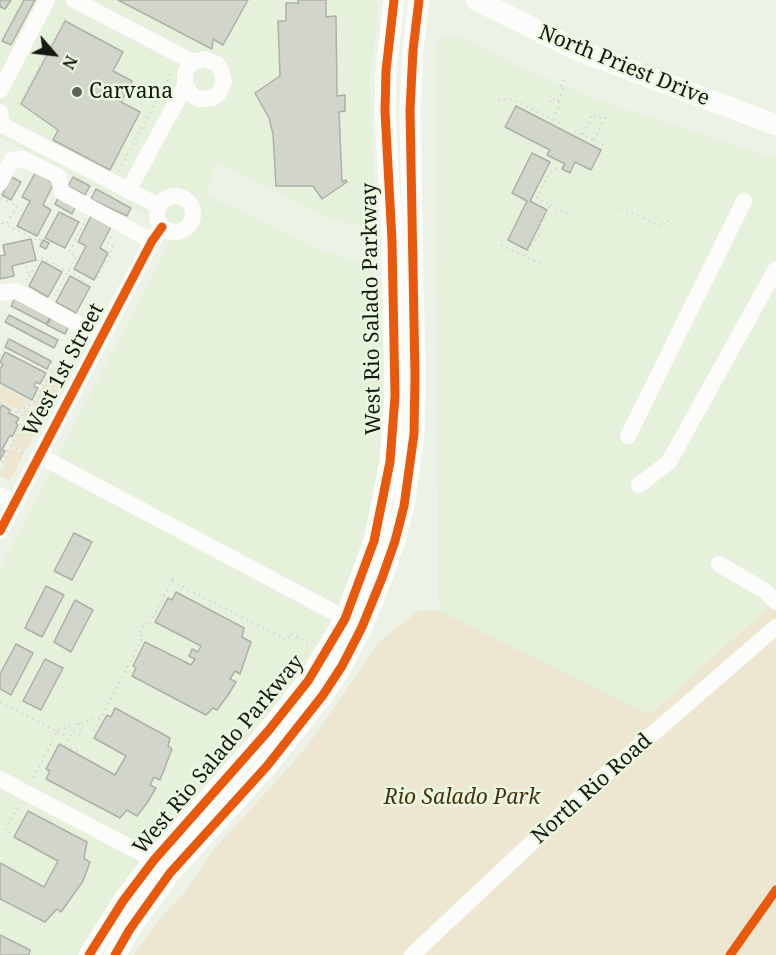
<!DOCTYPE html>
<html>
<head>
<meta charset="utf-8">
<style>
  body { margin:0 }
  #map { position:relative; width:776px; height:955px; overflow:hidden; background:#ecf3e6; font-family:"Noto Serif",serif }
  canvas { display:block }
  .north { position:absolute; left:24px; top:24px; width:60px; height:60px; -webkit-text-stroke:4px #ebf8e1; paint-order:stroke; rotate:118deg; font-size:16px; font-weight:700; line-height:24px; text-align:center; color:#151911 }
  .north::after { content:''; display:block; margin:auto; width:21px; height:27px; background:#151911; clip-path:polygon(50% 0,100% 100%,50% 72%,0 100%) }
</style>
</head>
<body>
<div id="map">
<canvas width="776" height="955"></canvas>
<div class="north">N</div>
</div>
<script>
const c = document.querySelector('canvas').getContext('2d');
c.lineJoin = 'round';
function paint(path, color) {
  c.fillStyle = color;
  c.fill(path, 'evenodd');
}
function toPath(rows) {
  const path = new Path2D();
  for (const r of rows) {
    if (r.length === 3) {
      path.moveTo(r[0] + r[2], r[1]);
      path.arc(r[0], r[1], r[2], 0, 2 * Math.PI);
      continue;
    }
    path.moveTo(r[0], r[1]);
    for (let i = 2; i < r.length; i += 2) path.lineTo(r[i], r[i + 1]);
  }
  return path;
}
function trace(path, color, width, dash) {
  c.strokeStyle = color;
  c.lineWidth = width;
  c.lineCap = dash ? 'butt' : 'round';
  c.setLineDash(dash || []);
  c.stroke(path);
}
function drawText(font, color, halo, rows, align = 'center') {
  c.font = font + ' "Noto Serif",serif';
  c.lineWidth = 5;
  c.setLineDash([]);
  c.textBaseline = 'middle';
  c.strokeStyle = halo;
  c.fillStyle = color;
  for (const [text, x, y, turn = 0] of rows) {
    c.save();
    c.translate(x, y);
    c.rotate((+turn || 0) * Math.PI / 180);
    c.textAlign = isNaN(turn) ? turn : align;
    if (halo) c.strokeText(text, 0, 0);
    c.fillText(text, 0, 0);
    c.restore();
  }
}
paint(toPath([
  [0,0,376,0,379,6,370,79,376,208,373,221,365,225,355,225,330,220,217,162,206,195,327,252,361,262,372,269,384,349,383,432,377,491,354,574,332,621,296,677,248,744,79,955,0,955,0,568,176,230,0,137],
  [443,37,467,39,517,66,620,108,776,158,776,600,649,715,440,611,438,597,435,46]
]), '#e5f1da');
paint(toPath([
  [54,366,59,375,66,374,46,413,31,405,35,402,46,380,51,381,53,376,51,372],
  [0,385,32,402,19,411,0,402],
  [28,407,45,415,25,452,11,445,25,419,21,412],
  [11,447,24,454,10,481,0,476,0,472,5,466,2,464],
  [776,600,776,955,134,955,157,922,183,894,210,854,306,748,379,642,418,611,440,611,649,715]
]), '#ede7d1');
const building = toPath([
  [0,0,11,0,5,9,0,7,0,0],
  [24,0,35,0,11,45,2,41,24,0],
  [118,0,248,0,223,45,213,39,212,49,118,0],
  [298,0,326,0,326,17,336,16,337,96,345,95,345,111,339,112,342,182,346,180,347,182,322,199,313,186,276,186,273,134,269,118,255,93,280,76,278,21,286,21,286,3,299,3,298,0],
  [65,21,123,52,113,71,132,81,121,102,140,112,110,170,53,140,58,130,21,104,65,21],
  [516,106,601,150,591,170,575,162,570,173,562,169,565,164,547,155,550,150,505,127,516,106],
  [532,153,550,162,530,201,547,210,527,250,508,240,527,201,512,193,532,153],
  [35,173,54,183,43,205,51,210,37,236,17,226,30,201,22,197,35,173],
  [12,177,21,182,11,200,2,195,12,177],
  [73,177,90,186,85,195,68,186,73,177],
  [96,189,131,208,127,216,91,199,96,189],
  [59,196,76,206,72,214,55,204,59,196],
  [59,212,79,222,65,248,45,238,59,212],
  [91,216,111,227,100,248,108,253,94,280,74,269,86,246,78,242,91,216],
  [31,239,36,260,12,266,14,276,0,279,0,256,5,255,3,245,31,239],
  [43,240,49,243,46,249,40,246,43,240],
  [42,261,62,272,48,297,29,286,42,261],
  [70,276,90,287,76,313,56,302,70,276],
  [15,298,50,317,46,324,11,306,15,298],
  [9,315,58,340,54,348,5,322,9,315],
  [52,317,69,325,65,334,47,325,52,317],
  [9,339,51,361,47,369,5,347,9,339],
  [5,352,46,373,40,384,36,382,34,386,38,388,32,400,0,383,0,368,3,365,0,362,5,352],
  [2,405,10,410,9,413,19,418,16,423,18,425,12,437,10,435,2,450,5,451,0,460,0,408,2,405],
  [74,533,92,542,72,580,54,571,74,533],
  [46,586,64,595,42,637,25,628,46,586],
  [176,592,244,628,242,637,251,642,240,674,235,671,230,679,236,682,228,695,217,710,213,708,206,715,132,676,136,668,133,666,145,642,191,665,195,659,189,656,192,649,198,652,201,646,155,622,168,598,172,600,176,592],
  [75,600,93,610,71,652,54,642,75,600],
  [16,644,33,653,11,695,0,689,0,674,16,644],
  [45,659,63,668,41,710,23,701,45,659],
  [115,708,170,738,168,746,172,749,160,780,154,777,150,785,156,788,147,803,137,816,127,810,120,818,46,779,50,771,46,769,59,744,115,775,126,756,94,738,107,715,111,717,115,708],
  [28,811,87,842,84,858,90,862,83,881,61,912,57,909,45,922,0,899,0,863,44,887,58,861,14,837,28,811],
  [0,935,30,950,29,955,0,955,0,935]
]);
paint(building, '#d2d5ca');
trace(building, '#adb0a6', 1.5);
trace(toPath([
  [498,100,512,99,560,123],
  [558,101,564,87,561,86,567,76],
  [550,102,552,98,560,103,553,118],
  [19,104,68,14],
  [575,131,606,146],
  [583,134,593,114,604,120],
  [594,140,606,115],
  [119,171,171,73],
  [1,198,17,206,6,224],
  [550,205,571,216],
  [621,208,662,227,665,221,672,221],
  [2,223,39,241,42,236],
  [501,245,543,265],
  [525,256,539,234,539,227,550,205,537,198,549,173,560,166],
  [26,266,29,275],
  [97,278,114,247,108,243,112,236],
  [26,280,29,275,30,276,40,257,83,279,81,282],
  [55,296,76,256,69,252,86,219],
  [0,356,10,335],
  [0,403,25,417,0,466],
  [29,405,45,413],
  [19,412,34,402,49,374,53,358],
  [11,446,24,453],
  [172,581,287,640,290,633,312,646],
  [0,702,57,732,32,780],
  [79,723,81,731,79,734,84,737],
  [58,730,101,717],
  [94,731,143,637,138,634,141,629,144,623,149,625,175,575],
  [57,732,68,737],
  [77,751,65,745,73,731,79,734],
  [10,833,5,830,20,803]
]), '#d2d5d1', 2, [1.5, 4.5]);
trace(toPath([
  [74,0,193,62],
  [0,91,47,0],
  [0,112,2,125,159,206],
  [0,183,12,160,23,159,58,176,62,192,152,241],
  [128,191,185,86,185,73,188,67,193,62,205,59,217,64,221,69,224,82,218,94,212,98,199,99,193,96,185,86],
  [175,214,18],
  [0,293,16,291,102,337],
  [628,436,744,201],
  [40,456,354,623],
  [639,485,669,462,776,269],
  [0,495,16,503],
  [0,531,152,241,162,227],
  [719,564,765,591,776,602],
  [0,779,154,860],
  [412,955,589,789,776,627]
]), '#fcfdfb', 16);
trace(toPath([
  [476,0,577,50,776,125],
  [89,955,123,901,154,860,269,730,308,681,345,619,374,541,390,462,395,396,392,241,385,111,386,71,394,0],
  [115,955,130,929,170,873,267,766,323,695,342,666,362,627,382,578,395,541,404,506,414,434,415,376,410,110,413,50,419,0]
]), '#fcfdfb', 21);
trace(toPath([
  [0,531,152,241,162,227],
  [89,955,123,901,154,860,269,730,308,681,345,619,374,541,390,462,395,396,392,241,385,111,386,71,394,0],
  [115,955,130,929,170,873,267,766,323,695,342,666,362,627,382,578,395,541,404,506,414,434,415,376,410,110,413,50,419,0],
  [730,955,776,890]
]), '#e8590c', 9);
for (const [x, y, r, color] of [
  [77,92,6,"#60655c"]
]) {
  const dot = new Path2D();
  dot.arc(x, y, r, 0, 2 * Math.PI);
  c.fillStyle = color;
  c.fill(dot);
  trace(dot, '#ebf8e1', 2);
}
drawText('21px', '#151911', '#ebf8e1', [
  ["North Priest Drive",624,66,22],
  ["West Rio Salado Parkway",372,309,-91],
  ["West 1st Street",64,370,-62],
  ["West Rio Salado Parkway",219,755,-50],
  ["North Rio Road",592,789,-42]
]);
drawText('21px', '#151911', '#ebf8e1', [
  ["Carvana",89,92]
], 'left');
drawText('italic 21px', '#46330f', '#ebf8e1', [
  ["Rio Salado Park",462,798]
]);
</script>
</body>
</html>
